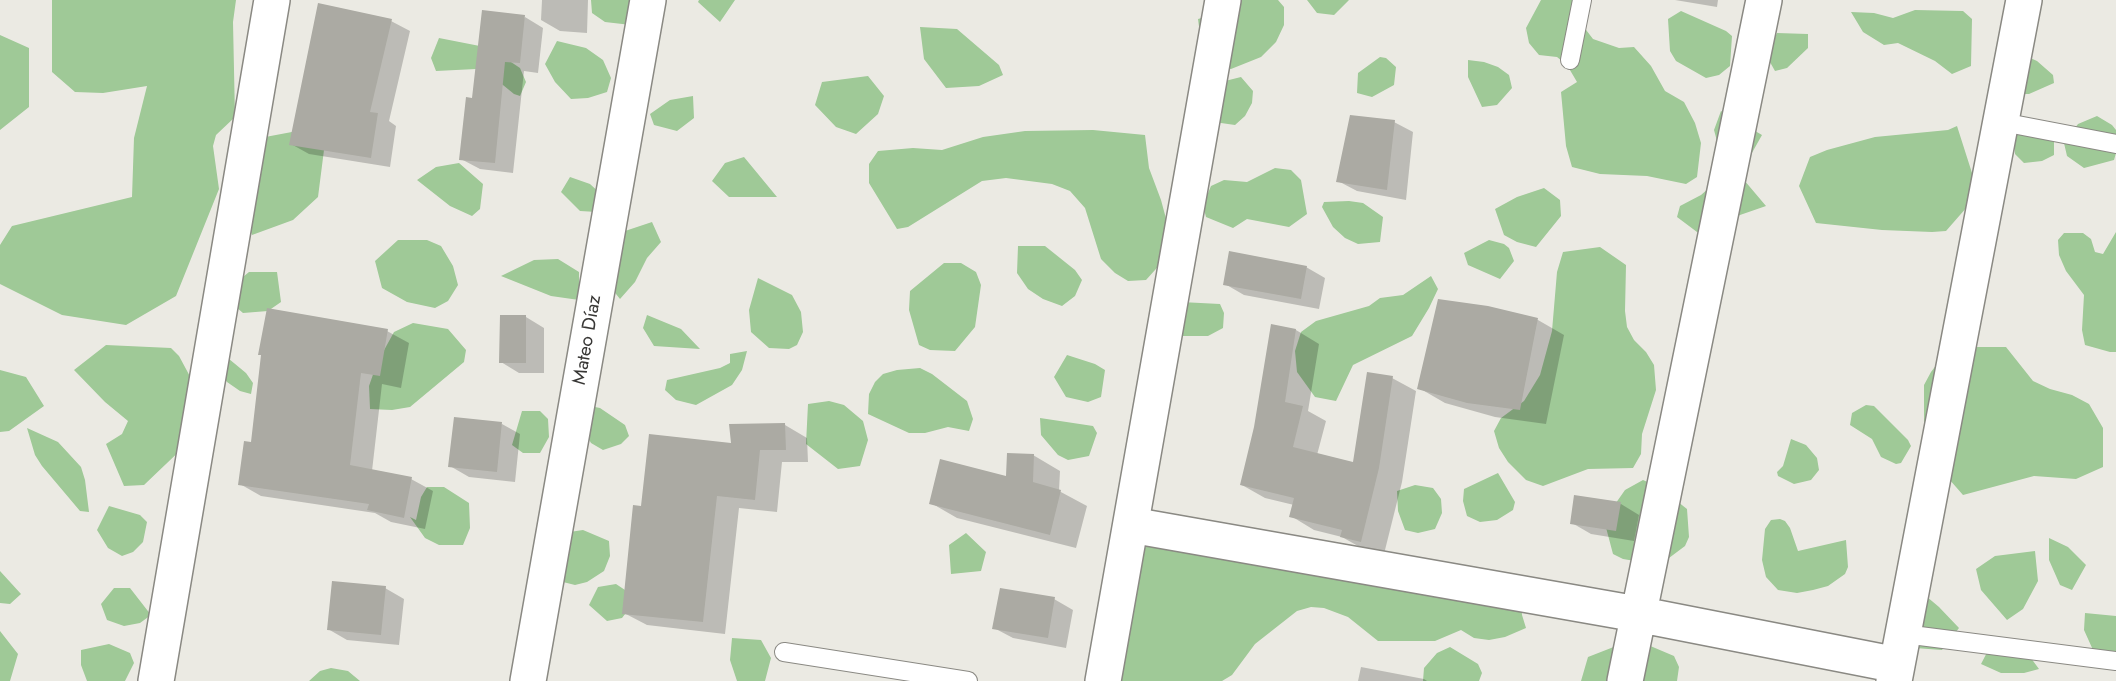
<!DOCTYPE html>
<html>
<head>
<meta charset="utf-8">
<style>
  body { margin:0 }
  canvas { display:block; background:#ebeae3 }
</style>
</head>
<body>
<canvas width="2116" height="681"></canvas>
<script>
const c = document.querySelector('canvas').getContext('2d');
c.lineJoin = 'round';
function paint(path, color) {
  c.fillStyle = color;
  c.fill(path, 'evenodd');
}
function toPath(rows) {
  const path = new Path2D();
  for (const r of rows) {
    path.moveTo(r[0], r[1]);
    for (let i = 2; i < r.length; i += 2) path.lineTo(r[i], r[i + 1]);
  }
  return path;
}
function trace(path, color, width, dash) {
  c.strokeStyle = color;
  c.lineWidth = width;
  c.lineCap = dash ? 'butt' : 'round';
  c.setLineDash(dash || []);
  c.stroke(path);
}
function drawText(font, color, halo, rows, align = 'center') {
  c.font = font + ' Jost,sans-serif';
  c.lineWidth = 5;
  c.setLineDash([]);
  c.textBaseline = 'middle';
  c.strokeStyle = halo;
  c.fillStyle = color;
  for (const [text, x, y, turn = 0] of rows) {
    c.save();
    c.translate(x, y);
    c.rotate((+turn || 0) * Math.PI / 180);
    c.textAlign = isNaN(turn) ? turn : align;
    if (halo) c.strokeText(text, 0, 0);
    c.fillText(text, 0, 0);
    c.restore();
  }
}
paint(toPath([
  [52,0,236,0,233,22,235,117,216,135,213,146,219,189,176,296,126,325,62,315,0,284,0,245,12,226,132,197,134,138,147,86,103,93,75,92,52,72],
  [591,0,642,0,631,25,605,22,592,13],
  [699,0,735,0,720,22,698,2],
  [1220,0,1278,0,1284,7,1284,25,1276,42,1261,57,1231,69,1204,64,1198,19,1209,16],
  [1307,0,1349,0,1334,15,1317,13],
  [1541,0,1583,0,1580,22,1593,39,1619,48,1634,47,1651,66,1665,91,1684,102,1695,123,1701,143,1697,177,1686,184,1647,176,1600,174,1572,167,1566,146,1561,92,1577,82,1567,65,1557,57,1539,55,1529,43,1526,28],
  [1915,10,1963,11,1972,19,1971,66,1952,74,1935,61,1898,43,1884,45,1863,32,1851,12,1874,13,1893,18],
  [1681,11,1726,31,1732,36,1730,66,1719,75,1706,78,1676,61,1670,51,1668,19],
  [920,27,957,29,999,65,1003,75,979,86,946,88,924,59],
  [1777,33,1808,34,1808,48,1787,68,1775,71,1766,55],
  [0,35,29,48,29,107,0,130],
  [439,38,490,48,520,68,526,82,520,96,514,94,487,72,476,69,436,71,431,58],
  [557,41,586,48,603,60,611,78,607,92,588,98,571,99,555,82,545,64],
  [2017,52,2037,61,2053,75,2054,83,2029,94,2012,94,1998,86,1995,59],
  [1380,57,1386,58,1396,67,1394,85,1372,97,1357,93,1358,73],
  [1468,60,1484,62,1498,67,1509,75,1512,88,1497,105,1482,107,1468,77],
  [868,76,884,96,878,114,856,134,836,127,815,105,822,82],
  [1241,77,1253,91,1252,103,1245,116,1235,125,1214,122,1205,86],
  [693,96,694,118,677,131,654,125,650,114,670,100],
  [1721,111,1762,135,1744,167,1744,180,1766,206,1740,215,1712,229,1697,232,1677,217,1680,206,1701,195,1717,181,1721,156,1714,130],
  [2097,116,2112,125,2116,130,2116,153,2114,160,2084,168,2067,156,2064,143,2078,124],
  [1957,126,1972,173,1974,199,1946,231,1932,232,1882,230,1816,223,1799,186,1810,157,1827,150,1875,137,1948,130],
  [313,128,324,150,318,197,293,220,252,235,237,192,260,138],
  [1093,130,1145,135,1149,168,1161,200,1171,237,1164,260,1146,280,1128,281,1115,273,1101,259,1085,208,1070,191,1052,184,1006,178,982,181,908,227,897,229,869,183,869,164,878,151,913,148,942,150,983,137,1025,131],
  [2013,130,2046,134,2054,141,2054,155,2042,161,2024,163,2015,154],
  [744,157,777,197,729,197,712,181,725,163],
  [459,163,483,184,480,209,472,216,450,206,417,180,436,167],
  [1275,168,1291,170,1301,180,1307,214,1289,227,1247,219,1233,228,1206,217,1203,205,1211,186,1224,180,1247,182],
  [570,177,590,184,602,195,597,212,580,211,561,192],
  [1544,188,1560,200,1561,216,1536,247,1517,242,1504,235,1495,209,1517,197],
  [1349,201,1363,203,1383,217,1380,242,1358,244,1345,238,1333,227,1322,207,1324,202],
  [652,222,661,242,647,258,635,282,620,299,597,270,625,231],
  [2116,232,2116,352,2110,352,2085,345,2082,330,2084,295,2066,271,2059,255,2058,240,2064,233,2083,233,2091,239,2095,252,2103,254],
  [398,240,427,240,441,246,453,266,458,285,448,301,435,308,407,302,382,288,375,261],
  [1489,240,1504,244,1509,248,1514,261,1500,279,1468,265,1464,253],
  [1018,246,1045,246,1075,270,1082,280,1075,296,1062,306,1043,299,1028,289,1017,273],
  [1600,247,1626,265,1625,311,1627,327,1634,340,1646,352,1654,365,1656,390,1642,434,1641,454,1633,468,1588,469,1543,486,1526,480,1508,462,1499,448,1494,431,1501,418,1524,401,1540,375,1552,331,1557,272,1563,252],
  [558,259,579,272,579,300,551,296,501,276,534,260],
  [944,263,961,263,976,272,981,285,975,327,955,351,930,350,919,345,909,310,910,291],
  [249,272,277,272,281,302,268,311,243,313,229,301,225,292],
  [1431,276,1438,289,1429,308,1412,336,1353,365,1336,401,1315,397,1297,372,1295,351,1301,332,1316,321,1369,306,1380,298,1403,295],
  [758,278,792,295,801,312,803,332,797,345,789,349,769,348,751,332,749,310],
  [1181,302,1220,304,1224,313,1223,328,1208,336,1178,336],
  [647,315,681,329,700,349,654,346,643,328],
  [413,323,448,329,466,350,464,362,410,407,392,410,370,409,369,386,377,363,394,332],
  [106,345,171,348,179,356,193,382,188,443,144,485,124,486,106,444,122,434,128,421,105,402,74,370],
  [1950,347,2006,347,2033,381,2050,389,2072,395,2089,404,2103,428,2103,467,2076,479,2034,476,1963,495,1928,455,1924,444,1924,385,1931,372],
  [747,351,742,370,732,385,696,405,676,400,665,390,667,380,720,368,730,363,730,354],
  [223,354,246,373,253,383,251,394,240,391,227,382,213,361],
  [1067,355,1095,364,1105,370,1101,397,1088,402,1066,397,1054,377],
  [920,368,932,374,967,401,973,419,969,431,948,427,925,433,909,433,868,414,869,394,875,382,883,374,897,370],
  [0,370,26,377,44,406,9,431,0,432],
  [829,401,844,405,863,421,868,440,860,466,838,469,806,444,808,404],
  [1866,405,1874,406,1908,440,1911,446,1901,463,1896,464,1881,457,1872,439,1850,425,1852,413],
  [590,406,600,408,625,425,629,436,621,444,603,450,591,443,582,427],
  [522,411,540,411,548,419,549,437,540,453,523,453,512,445],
  [1040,418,1093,426,1097,433,1089,456,1068,460,1058,455,1041,435],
  [27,428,58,442,81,467,85,480,89,512,80,511,42,466,35,455],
  [1791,439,1806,445,1817,458,1819,470,1811,480,1794,484,1778,476,1777,472,1783,466],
  [1498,473,1515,502,1513,510,1497,520,1480,522,1467,516,1463,501,1464,489],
  [1643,480,1659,487,1687,509,1689,537,1685,546,1669,558,1647,563,1623,559,1613,554,1604,520,1625,490],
  [1415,485,1433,488,1441,499,1442,513,1435,529,1418,533,1405,530,1398,511,1397,491],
  [427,487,444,487,469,503,470,528,463,545,439,545,425,538,410,517,416,520,421,497],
  [109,506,140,515,147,522,143,542,133,552,122,556,108,548,97,530],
  [1780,519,1785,521,1790,528,1798,551,1846,540,1848,567,1845,574,1828,586,1813,590,1797,593,1778,590,1766,577,1762,560,1765,529,1771,520],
  [583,530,609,541,610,556,604,571,587,582,575,585,563,582,563,533],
  [966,533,986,552,981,571,951,574,949,545],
  [1159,536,1521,600,1522,615,1526,628,1505,637,1489,640,1474,638,1461,630,1435,641,1378,641,1348,617,1324,608,1311,607,1297,611,1255,644,1232,675,1222,681,1102,681,1140,552],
  [2049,538,2068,547,2086,565,2072,590,2060,585,2049,560],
  [2035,551,2038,581,2023,609,2007,620,1981,590,1976,569,1995,556],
  [0,571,21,594,10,604,0,603],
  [616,584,628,592,632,605,622,618,607,621,589,605,598,587],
  [114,588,130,588,151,615,140,623,124,626,107,620,101,604],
  [1920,591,1939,607,1959,628,1942,650,1915,648,1889,624,1891,601],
  [2085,613,2116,616,2116,667,2093,650,2084,630],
  [0,631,18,654,10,681,0,681],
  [732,638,761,640,771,658,765,681,737,681,730,660],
  [1994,639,2022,646,2039,669,2024,673,2001,673,1981,664],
  [1629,641,1648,645,1674,656,1679,667,1677,681,1581,681,1588,657],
  [109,644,130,653,134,663,125,681,87,681,81,665,81,650],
  [1450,647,1478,664,1482,673,1479,681,1423,681,1424,668,1437,653],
  [331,668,348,671,360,681,309,681,320,671]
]), '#9fc997');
paint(toPath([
  [542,0,588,0,587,33,560,31,541,20],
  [1675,0,1718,0,1717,7],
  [525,17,543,28,538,73,524,71,513,173,480,169,461,159,473,100],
  [391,21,410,31,389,121,396,126,390,167,309,154,291,144],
  [1394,122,1413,132,1406,200,1357,191,1338,181],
  [1306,267,1325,278,1319,309,1244,295,1225,284],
  [1488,308,1538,320,1564,335,1546,424,1495,417,1445,403,1419,388],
  [526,317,544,328,544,373,519,373,501,362],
  [1272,326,1296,330,1319,344,1308,411,1326,421,1317,455,1354,464,1392,378,1416,391,1402,482,1384,554,1365,550,1342,537,1314,530,1291,516,1294,505,1265,498,1242,485,1256,427],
  [387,331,409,343,401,388,382,384,372,471,411,479,433,491,425,529,391,522,375,513,261,496,240,484,252,444],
  [502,424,520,434,515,482,469,477,450,466],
  [785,425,807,438,808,462,782,462,777,512,739,508,725,634,647,625,624,613,642,508,733,444],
  [1033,455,1060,471,1059,491,1087,506,1076,548,957,518,931,503,1007,478],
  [1621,504,1639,515,1634,541,1591,534,1572,523],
  [385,588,404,599,399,645,347,640,328,629],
  [1054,599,1073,610,1066,648,1013,638,994,628],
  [1361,667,1424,679,1427,681,1358,681]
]), '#0003');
paint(toPath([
  [318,3,392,19,370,112,378,113,371,158,289,145],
  [482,10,525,15,520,63,505,62,495,163,459,160,466,97,472,98],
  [1350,115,1395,120,1387,190,1336,182],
  [1229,251,1307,266,1301,299,1223,285],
  [1438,299,1488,306,1538,318,1520,410,1467,403,1417,389],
  [267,308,388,329,380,376,361,373,350,465,412,477,404,518,367,510,369,504,238,485,244,441,251,442,261,355,258,355],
  [500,315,526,315,526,363,499,363],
  [1271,324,1296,329,1285,402,1303,406,1293,447,1353,462,1367,372,1393,376,1379,468,1361,542,1340,537,1342,530,1289,517,1294,498,1240,485,1254,427],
  [454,417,502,422,497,472,448,467],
  [785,423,786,450,760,450,755,500,717,496,703,622,622,614,633,505,641,506,649,434,731,443,729,424],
  [1007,453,1034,454,1033,482,1061,490,1050,535,929,504,940,459,1006,476],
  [1574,495,1621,502,1616,531,1570,524],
  [332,581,386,586,381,635,327,630],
  [1000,588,1055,597,1048,638,992,629]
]), '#abaaa3');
const service = toPath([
  [1570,60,1582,0],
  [2002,122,2116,144],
  [1904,634,2116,661],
  [784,652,968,681]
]);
const minor = toPath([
  [1131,525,1637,614,1897,665],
  [156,681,272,0],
  [528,681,648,0],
  [1103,681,1223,0],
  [1625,681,1764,0],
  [1894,681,2024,0]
]);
trace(service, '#8a8983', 20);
trace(minor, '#8a8983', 38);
trace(service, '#fff', 18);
trace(minor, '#fff', 35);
drawText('19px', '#383735', '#fff', [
  ["Mateo Díaz",588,340,-80]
]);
</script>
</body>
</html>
